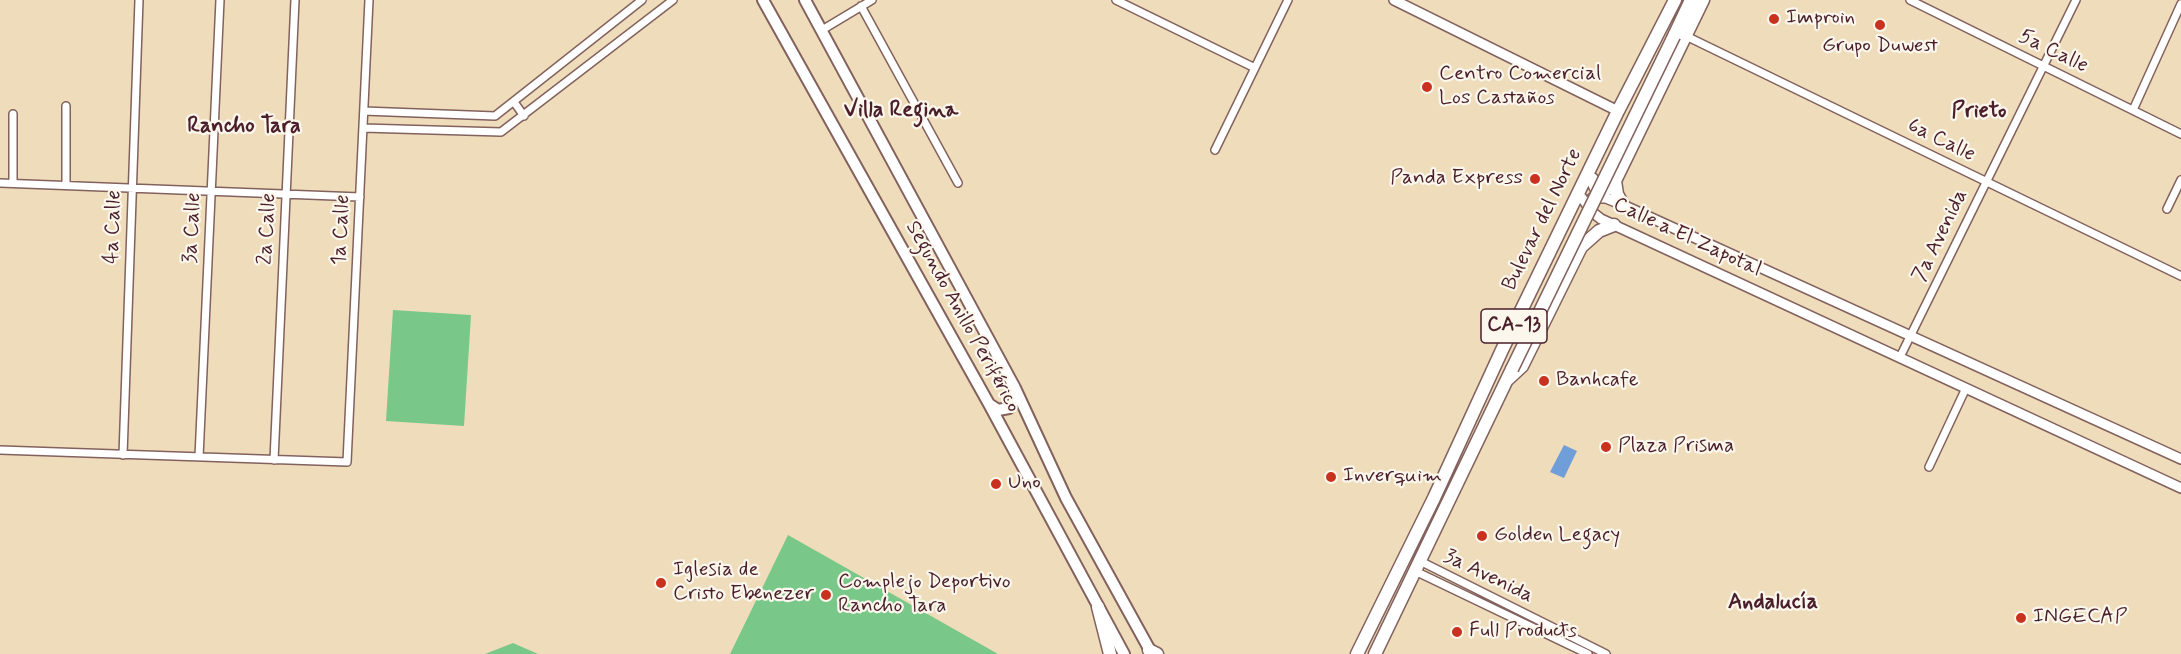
<!DOCTYPE html>
<html>
<head>
<meta charset="utf-8">
<style>
  body { margin:0 }
  canvas { display:block; background:#eedcba }
</style>
</head>
<body>
<canvas width="2181" height="654"></canvas>
<script>
const c = document.querySelector('canvas').getContext('2d');
c.lineJoin = 'round';
function paint(path, color) {
  c.fillStyle = color;
  c.fill(path, 'evenodd');
}
function toPath(rows) {
  const path = new Path2D();
  for (const r of rows) {
    path.moveTo(r[0], r[1]);
    for (let i = 2; i < r.length; i += 2) path.lineTo(r[i], r[i + 1]);
  }
  return path;
}
function trace(path, color, width, dash) {
  c.strokeStyle = color;
  c.lineWidth = width;
  c.lineCap = dash ? 'butt' : 'round';
  c.setLineDash(dash || []);
  c.stroke(path);
}
function drawText(font, color, halo, rows, align = 'center') {
  c.font = font + ' Mynerve,sans-serif';
  c.lineWidth = 4.5;
  c.setLineDash([]);
  c.textBaseline = 'middle';
  c.strokeStyle = halo;
  c.fillStyle = color;
  for (const [text, x, y, turn = 0] of rows) {
    c.save();
    c.translate(x, y);
    c.rotate((+turn || 0) * Math.PI / 180);
    c.textAlign = isNaN(turn) ? turn : align;
    if (halo) c.strokeText(text, 0, 0);
    c.fillText(text, 0, 0);
    c.restore();
  }
}
paint(toPath([
  [393,310,471,315,464,426,386,421],
  [788,535,998,654,730,654],
  [513,643,538,654,485,654]
]), '#79c889');
paint(toPath([
  [1564,445,1577,451,1564,478,1550,472]
]), '#709ed8');
const street = toPath([
  [1116,0,1255,68],
  [1910,0,2181,134],
  [861,6,958,183],
  [822,30,872,0],
  [1686,36,2181,276],
  [514,102,524,116],
  [66,106,66,185],
  [2133,110,2181,4],
  [364,111,495,116,642,0],
  [363,128,501,132,673,0],
  [1215,150,1288,0],
  [0,183,360,197],
  [13,183,13,114],
  [2167,209,2181,180],
  [1900,357,2076,0],
  [0,450,347,462,369,0],
  [123,455,139,0],
  [199,457,220,0],
  [274,460,295,0],
  [1929,467,1966,388],
  [1420,561,1606,654],
  [1415,571,1588,654]
]);
const secondary = toPath([
  [1394,0,1618,111],
  [1582,198,1592,212,1601,219,2181,488],
  [1592,198,1606,198,1623,205,2181,459]
]);
const primary = toPath([
  [763,0,989,404,1124,654],
  [805,0,1015,388,1066,498,1152,654],
  [989,404,998,410,1009,408,1016,399,1016,390]
]);
const highway = toPath([
  [1674,36,1691,0],
  [1592,179,1596,188,1604,190,1608,189,1615,181],
  [1623,205,1617,194,1615,181,1703,0],
  [1508,379,1522,366,1581,247,1599,231,1614,225],
  [1098,607,1110,654],
  [1149,650,1157,654],
  [1357,654,1434,498,1502,350,1618,111,1675,0],
  [1375,654,1512,369]
]);
trace(street, '#83615d', 10);
trace(secondary, '#83615d', 12);
trace(primary, '#83615d', 14);
trace(highway, '#83615d', 15);
trace(street, '#fff', 7);
trace(secondary, '#fff', 9);
trace(primary, '#fff', 10);
trace(highway, '#fff', 12);
const highwayBridge = toPath([
  [1512,369,1674,36]
]);
trace(highwayBridge, '#83615d', 15, []);
trace(highwayBridge, '#fff', 12);
for (const [x, y, r, color] of [
  [1774,19,6,"#c8321e"],
  [1880,25,6,"#c8321e"],
  [1427,87,6,"#c8321e"],
  [1535,179,6,"#c8321e"],
  [1544,381,6,"#c8321e"],
  [1606,447,6,"#c8321e"],
  [1331,477,6,"#c8321e"],
  [996,484,6,"#c8321e"],
  [1482,536,6,"#c8321e"],
  [661,583,6,"#c8321e"],
  [826,595,6,"#c8321e"],
  [2021,618,6,"#c8321e"],
  [1457,632,6,"#c8321e"]
]) {
  const dot = new Path2D();
  dot.arc(x, y, r, 0, 2 * Math.PI);
  c.fillStyle = color;
  c.fill(dot);
  trace(dot, '#fbf7ec', 2);
}
for (const [x, y, w] of [
  [1514,326,66]
]) {
  const box = new Path2D();
  box.roundRect(x - w / 2, y - 17, w, 34, 4.5);
  c.fillStyle = '#fbf7ec';
  c.fill(box);
  trace(box, '#4a1f2b', 1.5);
}
drawText('bold 20px', '#4a1f2b', null, [
  ["CA-13",1514,326]
]);
drawText('21px', '#4a1f2b', '#fbf7ec', [
  ["Improin",1786,19],
  ["Grupo Duwest",1880,47,"center"],
  ["Centro Comercial",1439,75],
  ["Los Castaños",1439,99],
  ["Panda Express",1523,179,"right"],
  ["Banhcafe",1556,381],
  ["Plaza Prisma",1618,447],
  ["Inverquim",1343,477],
  ["Uno",1008,484],
  ["Golden Legacy",1494,536],
  ["Iglesia de",673,571],
  ["Cristo Ebenezer",673,595],
  ["Complejo Deportivo",838,583],
  ["Rancho Tara",838,607],
  ["INGECAP",2033,618],
  ["Full Products",1469,632]
], 'left');
drawText('21px', '#4a1f2b', '#fbf7ec', [
  ["5a Calle",2053,52,26],
  ["6a Calle",1941,141,26],
  ["Bulevar del Norte",1543,220,-64],
  ["4a Calle",114,227,-88],
  ["3a Calle",193,228,-87],
  ["2a Calle",268,229,-87],
  ["1a Calle",342,230,-87],
  ["7a Avenida",1941,236,-64],
  ["Calle a El Zapotal",1687,238,25],
  ["Segundo Anillo Periférico",962,317,61],
  ["3a Avenida",1488,577,26]
]);
drawText('bold 22px', '#4a1f2b', '#fbf7ec', [
  ["Villa Regina",901,111],
  ["Prieto",1979,112],
  ["Rancho Tara",244,127],
  ["Andalucía",1773,603]
]);
</script>
</body>
</html>
